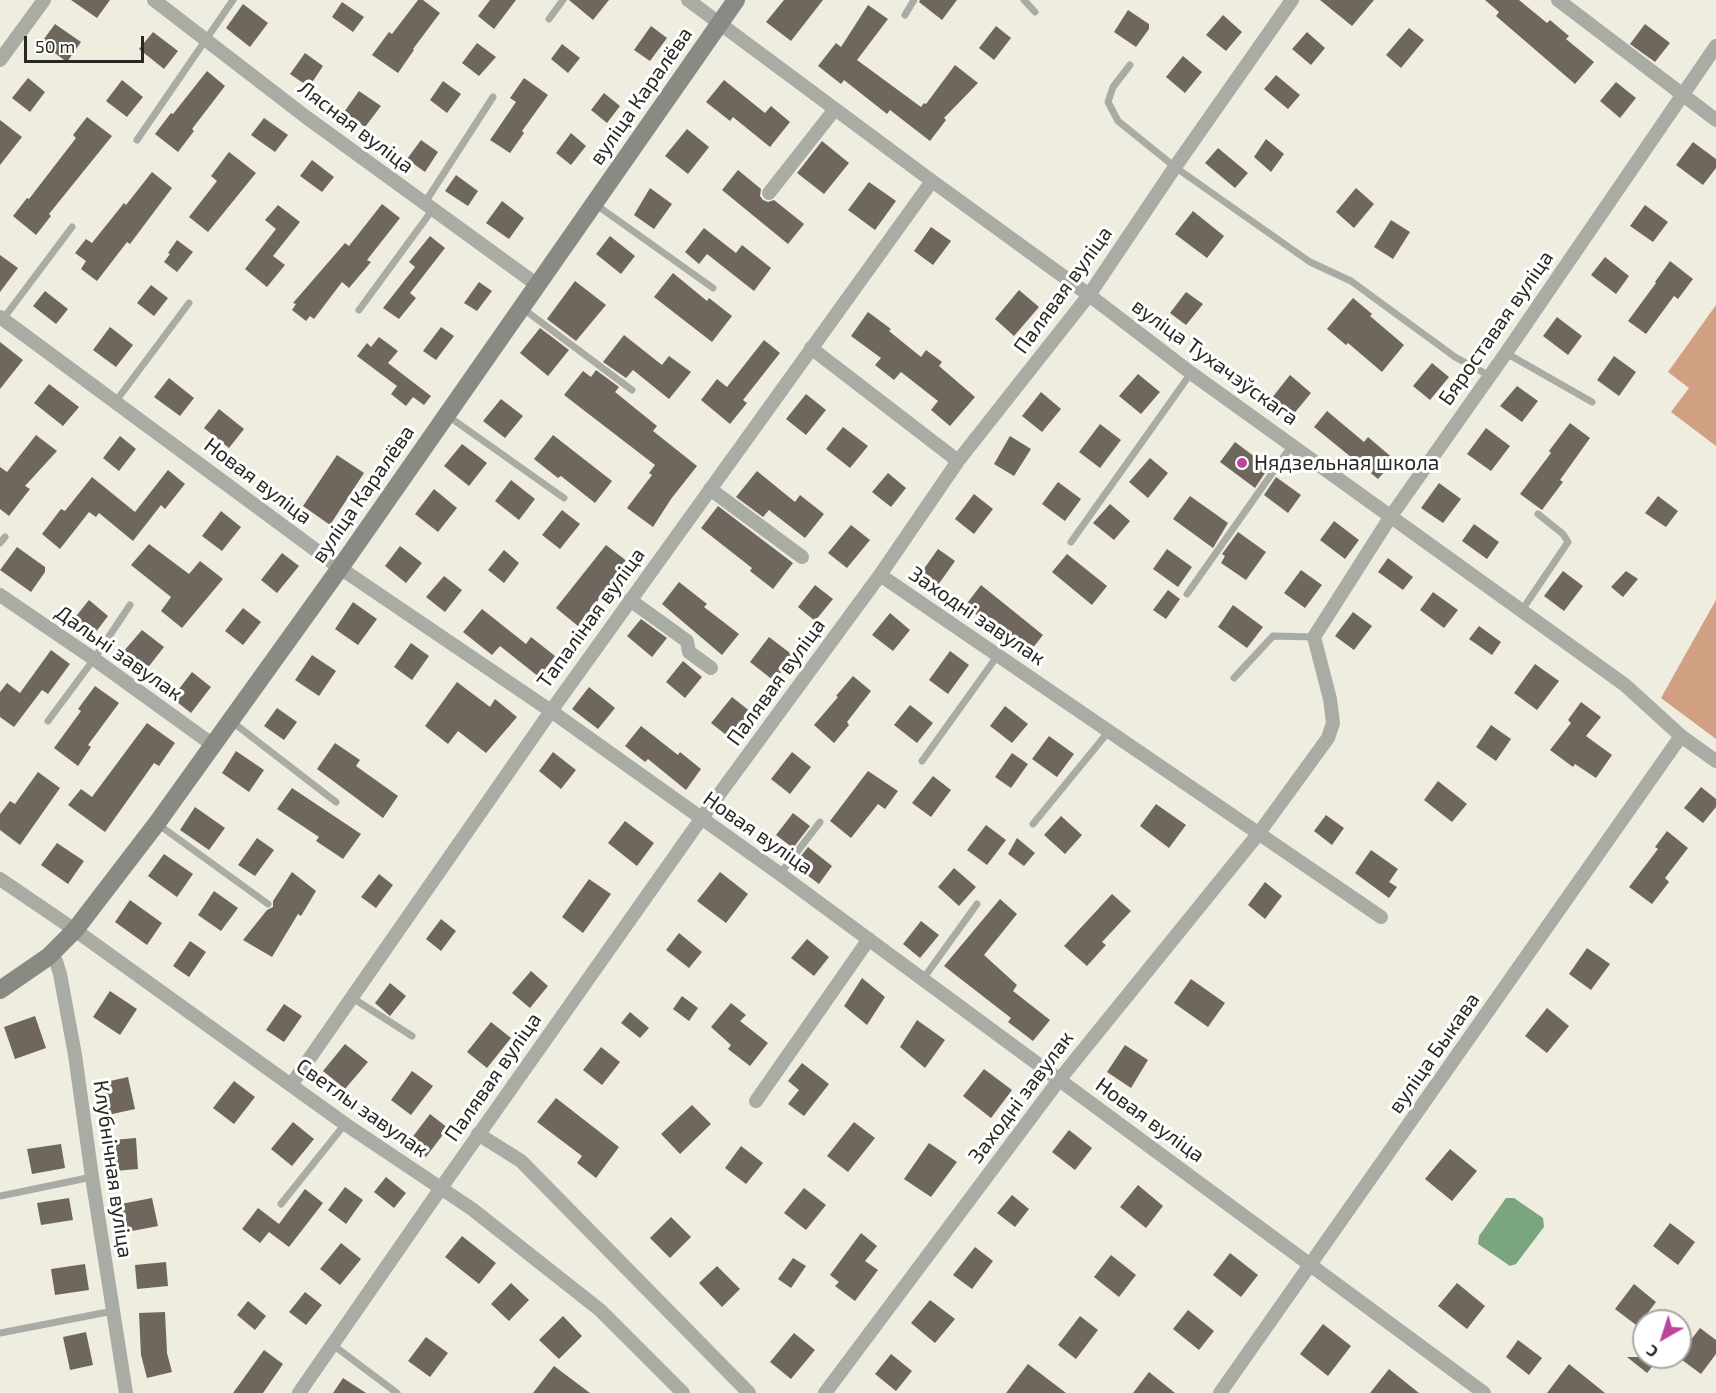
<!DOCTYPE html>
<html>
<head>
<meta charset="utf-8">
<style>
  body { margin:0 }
  #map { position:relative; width:1716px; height:1393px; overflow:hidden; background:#efeddf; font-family:"Exo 2",sans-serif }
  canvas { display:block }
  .north { position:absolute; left:1632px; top:1309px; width:60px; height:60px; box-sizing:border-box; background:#fff; border:2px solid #a9a9a7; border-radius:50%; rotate:219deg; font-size:16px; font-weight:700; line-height:24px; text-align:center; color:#292924 }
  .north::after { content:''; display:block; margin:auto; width:21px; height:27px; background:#bc4499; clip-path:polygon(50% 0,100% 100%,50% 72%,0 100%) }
  .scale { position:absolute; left:24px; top:36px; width:120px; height:27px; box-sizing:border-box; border:3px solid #292924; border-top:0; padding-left:8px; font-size:18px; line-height:21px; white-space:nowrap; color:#292924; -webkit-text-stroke:4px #fff; paint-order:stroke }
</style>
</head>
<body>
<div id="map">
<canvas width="1716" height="1393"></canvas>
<div class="north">С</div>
<div class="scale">50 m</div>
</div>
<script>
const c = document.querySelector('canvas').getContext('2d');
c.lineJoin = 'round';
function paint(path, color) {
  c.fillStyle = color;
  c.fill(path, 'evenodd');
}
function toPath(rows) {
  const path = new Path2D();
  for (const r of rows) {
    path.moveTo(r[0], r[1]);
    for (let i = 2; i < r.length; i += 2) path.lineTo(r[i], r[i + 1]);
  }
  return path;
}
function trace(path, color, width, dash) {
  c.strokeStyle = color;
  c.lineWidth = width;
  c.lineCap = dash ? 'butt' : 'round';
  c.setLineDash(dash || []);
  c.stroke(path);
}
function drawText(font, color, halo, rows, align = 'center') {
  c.font = font + ' "Exo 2",sans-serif';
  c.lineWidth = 6;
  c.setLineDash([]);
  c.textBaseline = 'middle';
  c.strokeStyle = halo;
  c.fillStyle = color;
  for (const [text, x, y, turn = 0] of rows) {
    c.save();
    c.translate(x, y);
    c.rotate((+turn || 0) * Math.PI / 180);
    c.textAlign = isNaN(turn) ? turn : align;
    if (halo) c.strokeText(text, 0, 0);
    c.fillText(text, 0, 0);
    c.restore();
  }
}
paint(toPath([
  [1716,305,1716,446,1671,412,1689,388,1668,372],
  [1716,600,1716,739,1661,698]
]), '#d19f81');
paint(toPath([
  [1506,1198,1514,1198,1543,1218,1544,1227,1516,1264,1510,1266,1478,1244,1479,1236]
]), '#7ba57e');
paint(toPath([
  [71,0,110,0,97,18],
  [418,0,423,0,440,13,413,49,414,50,398,73,372,55,389,32,392,34],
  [490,0,516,0,494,29,478,16],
  [569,0,609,0,593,20],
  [784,0,823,0,791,41,766,22],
  [920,0,957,0,942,20,919,2],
  [1320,0,1374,0,1352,26],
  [1485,0,1519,0,1547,23,1550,20,1569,36,1566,39,1594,62,1575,84,1496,16,1499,12],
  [342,2,364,17,353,32,332,17],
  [243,4,268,23,250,47,226,28],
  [868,5,888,19,857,60,921,107,924,103,926,104,955,65,978,83,944,118,946,120,930,141,890,110,887,114,844,80,841,84,818,66,836,43,841,47],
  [1128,10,1149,24,1149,29,1136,47,1114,32],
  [1223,15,1242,32,1226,51,1206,35],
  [55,24,81,42,67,62,41,43],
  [1645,24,1670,43,1655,62,1630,44],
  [651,26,667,38,650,61,634,50],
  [996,26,1011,38,994,60,979,48],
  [1409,28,1424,40,1401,68,1386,55],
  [153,32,178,51,164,69,139,49],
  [1307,32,1325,48,1311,65,1292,49],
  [477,43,496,57,479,76,462,63],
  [562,44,580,58,568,73,551,59],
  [305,53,323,66,309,87,290,74],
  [1183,56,1202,72,1185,93,1166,77],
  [207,71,225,86,192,129,194,131,178,152,155,134,171,113,173,114],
  [1276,75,1300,95,1288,109,1264,89],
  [28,78,45,92,30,112,12,98],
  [524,78,548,95,522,131,524,133,510,153,490,140,516,102,510,98],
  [122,80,143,97,127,117,106,101],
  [724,80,765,113,771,106,790,122,770,147,733,117,730,121,706,102],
  [443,81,461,94,447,113,430,100],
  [1616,82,1636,98,1620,118,1600,101],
  [359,91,381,106,365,127,344,112],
  [604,93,620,106,607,123,591,110],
  [87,117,112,136,49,214,51,216,36,235,13,216,27,198,29,199,76,138,73,135],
  [264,118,288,135,275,152,251,135],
  [0,120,22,137,0,165],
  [687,129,709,147,688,174,665,156],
  [571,133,586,146,571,165,556,153],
  [1266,139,1284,154,1271,172,1254,157],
  [421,140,438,152,425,172,407,159],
  [822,141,849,163,824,194,797,173],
  [1693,142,1716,159,1716,168,1703,185,1676,165],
  [1218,148,1248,173,1235,188,1205,163],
  [229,152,256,173,208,232,189,217,217,181,211,176],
  [312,160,334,177,322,192,300,176],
  [738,170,761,189,760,196,763,200,768,202,774,200,804,224,788,244,722,190],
  [152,172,172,188,130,244,127,242,97,281,81,269,86,261,75,253,86,239,92,243,124,203,126,205],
  [456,175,478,191,468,206,445,191],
  [869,182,896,201,875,230,848,210],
  [650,188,672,204,654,229,634,215],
  [1356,188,1374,204,1354,228,1336,212],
  [502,201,524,218,509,239,486,223],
  [382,204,400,218,367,260,371,262,349,288,342,282,314,319,310,316,306,321,292,310,296,304,293,303,345,243,349,246],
  [278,205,300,222,273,256,285,265,267,287,245,269,276,229,265,220],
  [1645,205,1668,222,1653,242,1630,226],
  [1193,211,1224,236,1207,258,1175,234],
  [1391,220,1410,232,1393,259,1374,247],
  [931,227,951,241,933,265,914,251],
  [704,228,736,253,742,245,771,268,754,291,707,254,699,264,685,252],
  [430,236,445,248,410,293,416,298,399,319,383,308,415,267,409,262],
  [610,236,635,256,621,274,596,254],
  [177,240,193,252,177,272,164,262,170,254,168,253],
  [0,255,18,268,0,292],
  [1605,257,1629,276,1616,294,1591,275],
  [1670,261,1693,279,1678,299,1674,296,1646,334,1628,321,1656,283,1655,282],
  [673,273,707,301,709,298,732,316,712,342,654,297],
  [575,281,606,305,576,341,547,319],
  [479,282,492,291,477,311,464,303],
  [151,285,168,298,154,316,137,303],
  [1019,290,1039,307,1014,336,995,319],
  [45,291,68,309,56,324,33,306],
  [1186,292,1203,304,1186,325,1170,313],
  [1353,298,1372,314,1370,316,1404,345,1382,372,1348,343,1346,345,1327,329],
  [868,312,891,329,889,331,921,357,926,350,942,362,939,366,975,397,950,426,931,410,938,401,901,372,894,380,875,365,881,358,851,336],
  [1557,317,1582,336,1568,355,1543,336],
  [110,327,133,345,116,367,93,350],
  [441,327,454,336,436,360,423,351],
  [540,328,569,350,548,376,520,353],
  [624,335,662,365,669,356,691,372,669,399,633,370,626,378,603,362],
  [379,337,398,351,388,363,431,396,424,405,413,397,406,406,391,394,397,386,357,356,367,343,371,347],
  [764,340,780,353,743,400,747,403,730,424,701,400,717,379,727,387],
  [0,342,23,360,0,389],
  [1614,356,1636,372,1619,396,1597,380],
  [1432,363,1449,377,1430,400,1413,386],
  [596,370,619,387,615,392,657,426,653,431,697,466,671,499,653,527,627,508,652,475,649,473,655,465,564,395,583,371,591,377],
  [1138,374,1160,392,1141,414,1119,396],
  [1290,375,1311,393,1292,416,1271,399],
  [169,378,194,398,180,416,154,397],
  [49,384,79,407,63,426,34,403],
  [1517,386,1538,401,1522,422,1500,406],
  [1041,392,1061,409,1042,432,1022,416],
  [806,394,826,410,806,435,786,419],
  [501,399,523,416,505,438,483,421],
  [219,409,244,429,229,448,204,428],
  [1327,411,1364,442,1368,437,1395,460,1378,479,1314,427],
  [1570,423,1590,438,1560,480,1563,482,1542,510,1520,494,1551,453,1549,451],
  [1100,424,1121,440,1100,468,1079,452],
  [843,427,868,446,850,468,826,449],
  [1486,428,1510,446,1491,471,1467,454],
  [36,435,57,451,25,486,30,489,9,516,0,509,0,467,7,472],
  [553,435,612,481,595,503,561,476,558,478,534,459],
  [120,436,136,449,119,471,103,458],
  [1010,436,1031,449,1014,476,994,464],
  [1235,442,1263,463,1261,466,1267,470,1255,488,1220,462],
  [462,444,487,463,469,486,444,466],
  [337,455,364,473,330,525,303,506],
  [1150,458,1168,473,1148,498,1129,482],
  [168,470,185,484,165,509,161,505,133,541,99,513,96,517,89,512,60,549,42,534,61,509,65,511,92,477,135,512],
  [757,471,795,502,800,495,824,514,805,538,769,510,763,517,736,497],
  [888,473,906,488,891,507,872,492],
  [1276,477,1301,495,1288,513,1264,495],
  [511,480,535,499,519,520,495,501],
  [1058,482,1081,499,1065,521,1042,504],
  [1439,483,1461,499,1443,523,1421,508],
  [434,489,457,508,438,532,415,514],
  [974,494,993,509,974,534,955,519],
  [1190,496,1228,523,1213,548,1173,519],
  [1658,496,1678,511,1666,527,1645,513],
  [1110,504,1130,521,1114,540,1093,523],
  [718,506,793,563,773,589,750,571,752,568,701,528],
  [562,510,580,524,560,549,542,535],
  [221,511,241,527,222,551,202,536],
  [1334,521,1359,540,1345,559,1320,540],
  [1474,524,1499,542,1487,559,1462,541],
  [851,525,870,540,847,568,828,553],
  [1238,532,1266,552,1246,580,1221,563,1225,556,1222,554],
  [149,544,189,574,200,561,223,579,182,628,161,611,171,597,131,565],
  [606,545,628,562,578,626,556,608],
  [400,546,422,563,406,583,385,566],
  [17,547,45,567,45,572,31,592,0,570],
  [938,549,955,561,938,585,921,573],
  [1167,549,1192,567,1178,587,1153,569],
  [504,550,519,563,504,583,488,570],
  [282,553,299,566,277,593,261,580],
  [1067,554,1107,586,1092,605,1052,572],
  [1388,558,1413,577,1403,590,1378,572],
  [1301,570,1322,585,1305,608,1284,593],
  [1563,571,1583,586,1564,611,1544,596],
  [1626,571,1638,579,1623,597,1611,587],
  [444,576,462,590,445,612,426,597],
  [679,582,707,604,704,607,739,634,722,655,662,604],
  [815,585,833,599,815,621,798,607],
  [981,585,1043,635,1028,654,965,606],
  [1168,590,1180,599,1166,619,1153,610],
  [1433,592,1458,610,1444,628,1420,610],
  [89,600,108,616,89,641,69,625],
  [353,602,377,619,358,645,335,629],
  [1233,605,1263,627,1247,648,1218,627],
  [243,608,261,622,243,645,225,631],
  [482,609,526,644,531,637,555,656,539,677,500,646,492,655,463,632],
  [1353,612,1372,626,1354,650,1335,636],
  [890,613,910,630,893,651,872,635],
  [641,619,667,638,652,657,627,636],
  [1479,626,1501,642,1492,655,1469,639],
  [142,630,164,647,146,670,123,652],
  [769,637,794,656,774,681,750,662],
  [411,643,429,656,412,680,394,667],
  [51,650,70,664,48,694,42,690,14,727,0,717,0,692,7,683,20,693],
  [950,651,969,665,948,694,929,680],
  [312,655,336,671,319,696,295,680],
  [683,661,702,677,685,698,666,682],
  [1535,664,1559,681,1537,710,1514,693],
  [192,672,211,687,191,713,172,698],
  [853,676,871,691,847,722,849,725,834,743,814,725,838,697,836,696],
  [457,682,490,707,495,699,517,717,486,753,458,731,448,744,425,726],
  [95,686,119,703,88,745,91,747,78,766,54,748,81,711,78,709],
  [589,687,615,708,598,729,572,709],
  [732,697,751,712,730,738,711,723],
  [1581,702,1601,717,1586,736,1612,755,1596,778,1575,764,1573,767,1550,750,1571,723,1568,720],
  [910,705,933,723,917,743,894,725],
  [1005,706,1028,724,1012,743,990,726],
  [277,708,297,722,284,740,264,726],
  [147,723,175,743,159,766,154,763,105,832,68,805,81,789,92,797],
  [1491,725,1511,739,1496,761,1476,747],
  [641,726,678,755,680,752,701,769,686,790,648,759,645,762,625,746],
  [1049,736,1074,754,1057,777,1032,759],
  [335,743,360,760,356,766,398,796,383,818,317,769],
  [236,751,264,770,249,792,222,773],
  [553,752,576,770,561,789,539,771],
  [792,752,811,767,790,794,771,779],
  [1012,753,1028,764,1011,788,995,777],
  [868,771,898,791,885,809,878,804,851,838,830,821],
  [38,772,60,788,20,845,0,830,0,814,10,801,15,804],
  [933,776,951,790,931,817,912,803],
  [1438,781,1467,804,1452,822,1424,800],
  [1701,787,1716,799,1716,807,1703,823,1684,808],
  [292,788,361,834,343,859,316,841,319,837,277,809],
  [1156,804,1186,825,1169,848,1140,826],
  [195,807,225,828,209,850,180,830],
  [793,813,810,826,793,848,776,835],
  [1326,815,1344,828,1332,845,1314,831],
  [1061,816,1082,835,1065,854,1044,835],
  [625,821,654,843,637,866,608,843],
  [986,825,1006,840,987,865,967,850],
  [1667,831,1688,848,1665,878,1669,882,1652,904,1629,887,1658,849,1655,847],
  [257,838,274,850,255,876,238,865],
  [1017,838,1035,853,1024,866,1008,854],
  [57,843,84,861,68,884,41,865],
  [808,847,832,866,819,884,794,865],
  [1371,850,1398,869,1389,882,1397,887,1389,898,1355,873],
  [164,854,193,874,177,897,148,876],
  [954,868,976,887,959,906,938,887],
  [292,872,316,891,301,916,298,914,272,957,243,940,267,910,273,907,273,901],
  [720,872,748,894,726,923,697,901],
  [379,874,393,885,376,908,361,897],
  [589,879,611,894,583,933,562,917],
  [1265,882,1282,896,1265,919,1248,905],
  [214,891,238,908,221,931,198,915],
  [1112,894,1131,911,1102,942,1106,945,1087,966,1064,946],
  [1000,899,1017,914,984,955,1017,985,1013,991,1050,1020,1033,1041,1008,1022,1011,1018,944,966],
  [130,900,162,923,147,945,115,922],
  [441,919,456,931,441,951,426,939],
  [921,921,939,935,920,958,903,944],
  [679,933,702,952,689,968,666,950],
  [807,939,829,957,814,976,791,958],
  [190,941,206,952,189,977,173,966],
  [1587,948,1610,964,1591,990,1569,974],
  [531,971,548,986,530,1008,512,993],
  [862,978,885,997,867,1025,844,1006],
  [1191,979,1225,1003,1208,1027,1174,1003],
  [390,983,406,996,390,1016,375,1003],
  [110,991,137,1009,120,1035,93,1017],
  [682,996,698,1008,689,1021,673,1009],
  [731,1003,746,1015,740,1021,768,1043,750,1066,728,1049,731,1045,711,1027],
  [284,1004,302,1016,284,1042,266,1030],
  [1547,1008,1569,1026,1547,1053,1525,1036],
  [630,1012,649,1028,640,1038,621,1023],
  [35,1016,46,1048,15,1059,4,1027],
  [917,1020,945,1040,925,1068,900,1047],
  [491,1022,511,1038,487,1068,467,1052],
  [345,1044,368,1062,345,1089,323,1071],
  [1125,1045,1148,1060,1131,1088,1107,1072],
  [601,1047,620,1062,602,1085,583,1070],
  [802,1063,829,1084,804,1116,788,1104,799,1090,788,1081],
  [984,1069,1012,1090,991,1118,963,1096],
  [412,1071,433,1086,411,1115,391,1100],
  [128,1077,135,1109,108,1115,101,1083],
  [234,1081,255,1097,234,1124,213,1108],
  [556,1098,619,1147,596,1178,577,1163,582,1156,537,1122],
  [692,1105,711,1124,680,1154,661,1134],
  [430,1114,448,1128,426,1157,408,1143],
  [293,1122,314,1139,292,1166,271,1149],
  [854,1122,875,1138,848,1172,827,1156],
  [1069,1130,1092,1148,1075,1170,1052,1152],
  [136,1138,138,1169,114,1171,112,1140],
  [929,1143,957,1162,931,1197,904,1179],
  [61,1144,65,1168,32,1174,27,1149],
  [741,1146,763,1163,746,1184,725,1168],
  [1450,1149,1477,1171,1452,1201,1425,1179],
  [386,1177,406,1193,394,1208,374,1192],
  [1138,1185,1163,1206,1146,1228,1120,1207],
  [345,1187,363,1200,346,1224,328,1210],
  [804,1188,826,1205,806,1230,784,1213],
  [305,1189,323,1203,289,1247,269,1232,260,1243,242,1229,258,1208,279,1224],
  [1012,1195,1029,1209,1015,1227,997,1213],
  [69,1198,73,1220,41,1225,37,1203],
  [152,1198,158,1226,127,1232,121,1204],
  [671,1217,691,1237,670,1258,650,1238],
  [1670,1223,1695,1242,1678,1265,1653,1246],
  [861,1233,877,1246,865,1261,878,1270,855,1301,835,1286,839,1282,830,1275],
  [462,1236,496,1263,479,1284,445,1257],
  [341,1243,361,1259,340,1285,320,1269],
  [975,1247,993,1261,972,1289,953,1275],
  [1230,1253,1258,1275,1241,1297,1213,1275],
  [1111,1255,1136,1275,1119,1297,1094,1277],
  [793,1258,806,1266,791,1288,778,1279],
  [166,1262,168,1286,137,1289,135,1265],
  [85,1264,89,1290,55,1295,51,1269],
  [717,1266,740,1289,722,1307,699,1283],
  [511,1283,529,1300,509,1321,491,1304],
  [1457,1283,1485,1306,1467,1329,1438,1306],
  [1634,1284,1656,1302,1644,1318,1644,1331,1615,1309],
  [305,1292,322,1305,306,1325,289,1312],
  [930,1300,955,1319,935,1343,911,1323],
  [248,1301,266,1316,255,1330,237,1315],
  [1188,1310,1214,1331,1199,1350,1173,1329],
  [165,1312,167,1353,172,1372,147,1378,141,1355,139,1313],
  [563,1316,582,1336,559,1359,539,1340],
  [1080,1316,1098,1330,1076,1359,1058,1345],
  [1323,1324,1351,1346,1328,1376,1300,1354],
  [1700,1328,1716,1340,1716,1354,1701,1374,1678,1357,1680,1357,1680,1354],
  [86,1332,93,1365,70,1370,63,1337],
  [794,1333,815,1350,791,1379,770,1362],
  [426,1337,448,1353,430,1377,408,1361],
  [1518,1340,1542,1358,1529,1375,1506,1357],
  [264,1350,283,1364,263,1393,233,1393],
  [891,1354,912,1371,896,1391,875,1374],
  [1627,1357,1660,1357,1647,1373],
  [1028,1364,1066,1393,1006,1393],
  [1569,1364,1605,1393,1547,1393],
  [554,1366,590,1393,533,1393],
  [1389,1369,1419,1393,1370,1393],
  [1149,1372,1175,1393,1133,1393],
  [343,1378,366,1393,333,1393]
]), '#6f675d');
trace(toPath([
  [1024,0,1035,12],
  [905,15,914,0],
  [549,19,563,0],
  [1130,65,1113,87,1108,102,1118,121,1175,167,1310,262,1351,281,1455,357,1490,376],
  [137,140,233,0],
  [424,204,493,97],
  [595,204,713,288],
  [522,308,632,390],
  [359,310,433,209],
  [3,319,72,227],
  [1506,353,1592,402],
  [116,401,189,303],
  [448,416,564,498],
  [1071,542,1191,373],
  [0,543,5,537],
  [1187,594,1292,445],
  [1522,610,1568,542,1563,534,1538,514],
  [1234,678,1273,636,1314,637],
  [48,721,94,659,130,605],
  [231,721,336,802],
  [922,761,998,655],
  [1033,824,1109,731],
  [159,825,268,904],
  [780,874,820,822],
  [923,979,977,904],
  [351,997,412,1036],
  [0,1196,92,1177],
  [281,1204,345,1124],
  [0,1333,113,1311],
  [333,1345,397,1393]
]), '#a9aba5', 7);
trace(toPath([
  [154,0,306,117,536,284],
  [688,0,932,181,1089,295,1191,373,1625,685,1681,736,1716,761],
  [1558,0,1716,120],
  [0,60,44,0],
  [769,193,835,109],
  [0,317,340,568,551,711,780,874,1484,1393],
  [811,348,958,461],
  [710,489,802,557],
  [880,575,1381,917],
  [0,595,94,659,213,745],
  [630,600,687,641,689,652,711,668],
  [0,879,75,930,345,1124,472,1209,600,1310,683,1393],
  [48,957,56,961,60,974,75,1055,92,1177,126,1393],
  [291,1085,551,711,932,181],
  [756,1101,869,939],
  [478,1134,521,1161,749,1393],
  [299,1393,441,1188,701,819,880,575,958,461,1089,295,1175,167,1292,0],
  [825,1393,1059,1080,1259,833,1328,738,1333,723,1330,699,1314,637,1391,516,1506,353,1716,46],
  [1220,1393,1681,736]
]), '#a9aba5', 14);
trace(toPath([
  [0,990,48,957,75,930,157,823,340,568,736,0]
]), '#888b83', 18);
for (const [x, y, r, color] of [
  [1242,463,6,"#bc4499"]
]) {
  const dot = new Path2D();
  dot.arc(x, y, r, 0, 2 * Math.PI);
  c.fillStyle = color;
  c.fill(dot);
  trace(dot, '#fff', 2);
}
drawText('21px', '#292924', '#fff', [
  ["вуліца Каралёва",641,96,-55],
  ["Лясная вуліца",356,127,37],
  ["Палявая вуліца",1063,290,-54],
  ["Бяроставая вуліца",1496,328,-55],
  ["вуліца Тухачэўскага",1215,362,36],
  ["Новая вуліца",258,481,37],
  ["вуліца Каралёва",363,494,-55],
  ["Заходні завулак",977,616,34],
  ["Тапаліная вуліца",591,618,-54],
  ["Дальні завулак",119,653,35],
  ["Палявая вуліца",776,682,-54],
  ["Новая вуліца",758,833,35],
  ["вуліца Быкава",1434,1053,-55],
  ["Палявая вуліца",493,1077,-55],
  ["Заходні завулак",1021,1097,-53],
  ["Светлы завулак",362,1108,35],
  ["Новая вуліца",1150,1120,36],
  ["Клубнічная вуліца",113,1169,82]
]);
drawText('21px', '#292924', '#fff', [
  ["Нядзельная школа",1254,463]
], 'left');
</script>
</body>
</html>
